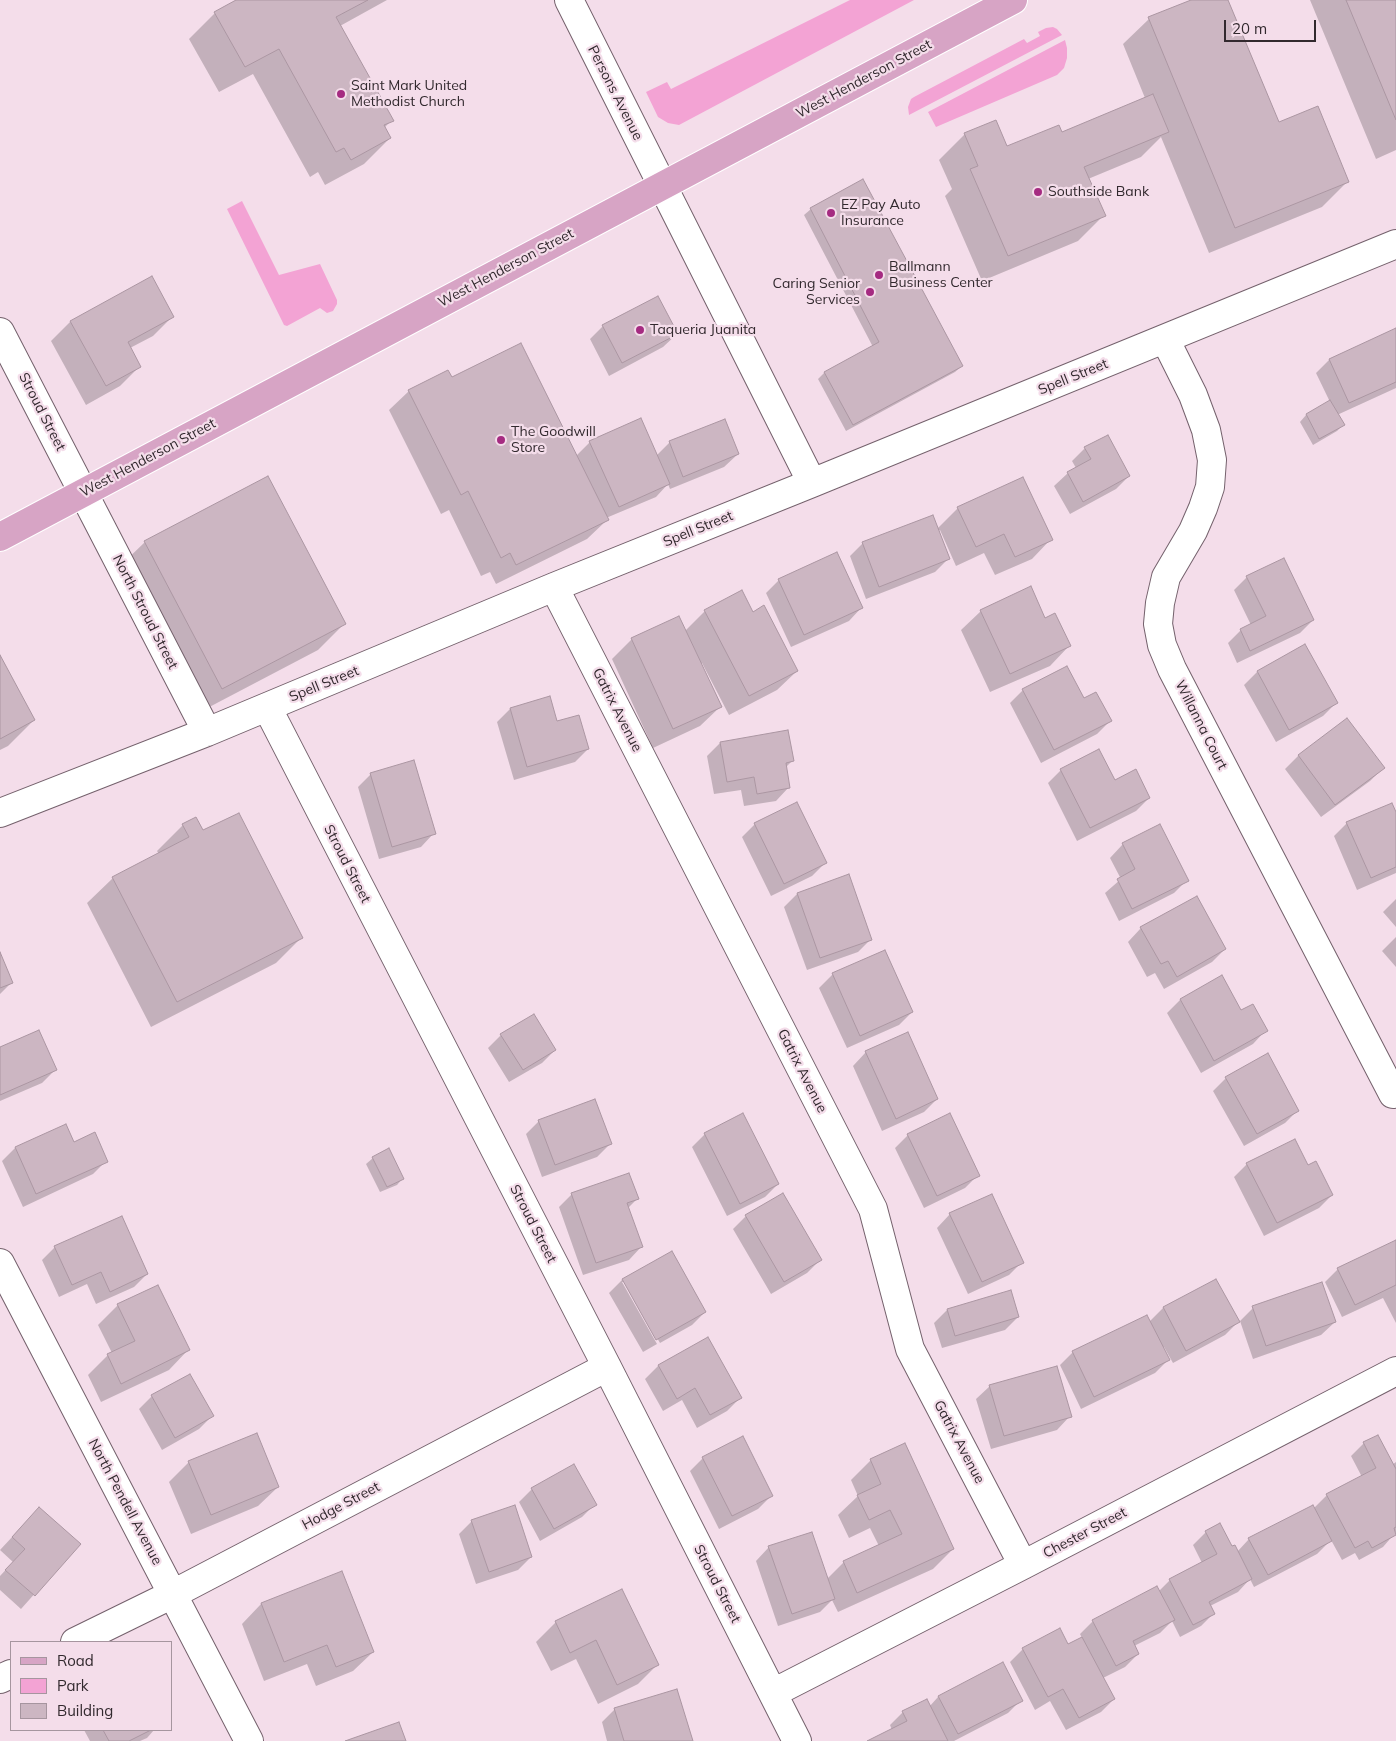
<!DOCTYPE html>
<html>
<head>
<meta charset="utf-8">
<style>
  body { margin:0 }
  #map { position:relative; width:1396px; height:1741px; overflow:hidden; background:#f4ddea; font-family:Mulish,sans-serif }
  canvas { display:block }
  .legend { position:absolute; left:10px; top:1641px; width:162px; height:90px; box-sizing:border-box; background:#f4ddea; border:1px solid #a6959f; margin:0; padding:6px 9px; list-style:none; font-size:15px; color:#32292e }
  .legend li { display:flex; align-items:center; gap:10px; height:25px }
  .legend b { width:25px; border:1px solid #a6959f }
  .scale { position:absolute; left:1224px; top:20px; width:92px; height:22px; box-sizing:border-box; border:2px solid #32292e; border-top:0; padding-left:6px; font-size:15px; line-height:18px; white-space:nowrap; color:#32292e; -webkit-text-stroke:4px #f4ddea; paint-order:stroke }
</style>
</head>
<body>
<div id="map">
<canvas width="1396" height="1741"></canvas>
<ul class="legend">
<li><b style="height:6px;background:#d7a4c5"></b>Road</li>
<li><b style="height:14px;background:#f3a3d4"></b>Park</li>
<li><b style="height:14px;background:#ccb6c2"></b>Building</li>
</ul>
<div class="scale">20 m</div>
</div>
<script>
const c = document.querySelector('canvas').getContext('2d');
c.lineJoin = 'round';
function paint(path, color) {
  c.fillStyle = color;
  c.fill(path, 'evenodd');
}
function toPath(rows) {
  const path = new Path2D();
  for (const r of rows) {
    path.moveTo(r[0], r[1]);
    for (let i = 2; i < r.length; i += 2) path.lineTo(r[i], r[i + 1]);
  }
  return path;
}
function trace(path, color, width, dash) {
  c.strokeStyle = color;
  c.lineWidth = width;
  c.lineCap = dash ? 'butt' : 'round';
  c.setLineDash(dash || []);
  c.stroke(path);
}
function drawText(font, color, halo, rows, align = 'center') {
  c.font = font + ' Mulish,sans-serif';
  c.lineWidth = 4.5;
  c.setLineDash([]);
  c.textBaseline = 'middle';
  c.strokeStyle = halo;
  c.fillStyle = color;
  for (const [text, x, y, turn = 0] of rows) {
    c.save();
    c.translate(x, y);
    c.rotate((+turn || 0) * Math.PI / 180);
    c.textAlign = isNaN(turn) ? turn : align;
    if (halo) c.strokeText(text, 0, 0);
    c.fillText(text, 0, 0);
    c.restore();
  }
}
paint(toPath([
  [850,0,914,0,679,125,668,123,658,117,646,92,667,82,671,89],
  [1053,27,1057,29,1062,35,909,115,908,107,911,99,914,97,1024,39,1027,43,1040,36,1038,32,1046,28],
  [1065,40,1067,48,1067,58,1064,68,1057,75,936,127,928,112],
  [242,201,279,275,320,264,337,300,337,304,333,311,327,313,320,308,287,326,284,325,227,209]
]), '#f3a3d4');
paint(toPath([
  [239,0,387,0,340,26,392,120,384,128,390,138,364,164,325,185,318,172,310,177,253,74,219,92,189,39,215,13],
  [1194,0,1227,0,1278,123,1348,181,1322,207,1209,253,1161,137,1141,157,1088,179,1104,215,1078,241,982,281,945,196,952,189,939,160,965,134,1007,148,1061,133,1145,98,1123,44,1149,19],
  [1310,0,1396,0,1396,150,1376,159],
  [811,209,962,366,955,372,846,431,818,379,824,373,873,347,804,215],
  [152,278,173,316,153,336,130,348,140,366,120,386,86,405,51,341,70,322],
  [603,326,677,334,663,347,609,376,590,339],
  [1396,330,1396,388,1337,415,1343,425,1337,431,1313,445,1300,422,1306,415,1330,402,1316,373,1329,360],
  [451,379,576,456,590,442,656,456,670,442,738,454,724,467,670,489,668,484,656,497,606,518,607,520,587,539,496,584,490,572,481,576,449,510,441,514,389,410,409,391],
  [1085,448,1129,476,1116,489,1070,514,1054,486,1068,473,1076,468,1072,461],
  [958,508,1051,539,1032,559,995,575,984,553,956,566,940,530,938,531,948,559,935,572,866,599,850,556,863,543,937,529],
  [145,542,344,624,318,650,196,714,119,567],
  [1247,577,1313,620,1300,633,1237,663,1228,643,1241,630,1251,625,1234,590],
  [779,580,862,607,849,621,791,647,766,593],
  [705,611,752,613,797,671,777,690,729,715,702,663,700,664,720,707,700,726,653,748,612,659,632,639,685,631],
  [981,611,1045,619,1069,646,1050,666,990,692,961,630],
  [0,658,34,720,8,746,0,750],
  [1257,672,1336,703,1323,716,1276,742,1244,685],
  [1023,690,1083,700,1110,721,1097,734,1041,763,1010,703],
  [549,698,556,723,588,749,575,762,514,780,497,722,510,709],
  [1347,720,1383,768,1370,781,1321,817,1285,769,1298,756],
  [720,743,793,760,786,767,789,787,776,801,744,806,741,790,714,794,707,756],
  [1061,770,1114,782,1149,798,1136,811,1077,841,1048,783],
  [371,774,434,833,421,847,379,859,358,787],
  [1396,815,1396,873,1357,890,1334,836,1347,823],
  [755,824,825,863,812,876,771,896,742,837],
  [183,825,302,937,276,963,151,1027,87,903,113,878,159,854,157,851],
  [1123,844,1187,880,1174,893,1119,921,1105,893,1121,879,1110,858],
  [797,894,871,939,858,952,807,970,784,907],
  [1196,897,1225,949,1212,962,1164,989,1155,973,1147,977,1128,942,1141,928],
  [1396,899,1396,927,1383,912],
  [1396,937,1396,967,1382,951],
  [884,951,912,1012,899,1025,847,1048,819,988,832,975],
  [0,956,11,983,0,994],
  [1221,977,1240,1011,1266,1030,1253,1044,1201,1073,1167,1013,1180,1000],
  [501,1035,555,1050,542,1063,509,1082,488,1048],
  [0,1049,55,1070,42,1083,0,1101],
  [866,1052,937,1099,924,1112,882,1131,853,1066],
  [1226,1078,1298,1110,1285,1123,1244,1146,1213,1091],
  [539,1121,610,1144,597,1157,542,1177,526,1134],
  [65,1125,73,1144,106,1161,93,1174,23,1207,2,1161,15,1148],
  [705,1134,778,1184,765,1197,727,1216,692,1147],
  [908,1135,978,1175,965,1188,924,1208,895,1148],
  [373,1158,403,1178,397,1185,380,1192,366,1164],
  [1247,1164,1332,1195,1319,1208,1264,1236,1234,1177],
  [572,1194,637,1199,628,1208,642,1246,629,1260,583,1275,559,1207],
  [950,1214,1022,1262,1009,1275,968,1294,937,1228],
  [746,1216,820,1260,807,1273,771,1294,733,1229],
  [1396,1241,1396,1323,1383,1298,1342,1317,1325,1282,1338,1269],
  [55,1247,147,1274,134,1287,96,1304,87,1284,59,1297,42,1260],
  [672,1253,705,1312,692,1325,660,1343,625,1282,622,1282,657,1344,643,1352,609,1293,622,1280],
  [1216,1281,1238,1322,1225,1335,1173,1363,1164,1347,1162,1348,1168,1360,1155,1373,1081,1409,1060,1365,1073,1352,1149,1322,1163,1308],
  [118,1305,188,1350,169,1370,101,1402,88,1375,108,1355,112,1353,98,1325],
  [1253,1308,1335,1322,1321,1335,1253,1359,1240,1321],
  [947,1310,1018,1317,1005,1330,942,1348,934,1323],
  [707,1339,740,1398,727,1411,697,1428,682,1400,663,1411,645,1379,658,1366],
  [990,1386,1070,1416,1057,1430,991,1449,976,1399],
  [152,1396,212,1416,199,1429,162,1450,139,1409],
  [1364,1443,1392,1465,1396,1462,1396,1532,1383,1547,1359,1560,1355,1553,1342,1560,1331,1540,1317,1554,1254,1587,1250,1579,1238,1592,1210,1606,1214,1613,1201,1626,1180,1637,1172,1621,1160,1633,1134,1646,1138,1654,1125,1667,1103,1678,1114,1699,1101,1712,1066,1730,1050,1701,1035,1710,1010,1662,1023,1649,1068,1646,1082,1638,1080,1634,1093,1621,1158,1592,1170,1580,1202,1563,1193,1545,1206,1532,1237,1552,1249,1539,1313,1509,1327,1495,1362,1477,1351,1456],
  [703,1458,771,1496,758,1509,719,1529,690,1471],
  [871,1460,953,1549,933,1569,838,1612,832,1600,820,1612,778,1626,756,1561,769,1547,827,1579,844,1562,879,1546,870,1528,849,1538,838,1515,858,1496,851,1480],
  [189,1462,278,1487,258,1506,191,1534,169,1482],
  [532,1489,595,1504,582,1517,540,1541,519,1502],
  [472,1521,531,1557,518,1570,476,1584,459,1534],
  [26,1522,79,1544,21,1609,0,1590,0,1576,13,1562,0,1550],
  [261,1604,373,1652,353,1671,316,1686,307,1664,264,1681,242,1624],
  [556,1622,657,1665,638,1684,598,1704,576,1659,551,1671,536,1642],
  [1002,1664,1021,1700,1008,1713,954,1741,869,1741,892,1730,890,1725,903,1712,929,1707,938,1697],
  [615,1709,692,1741,607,1741,602,1722],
  [84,1730,154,1730,147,1738,140,1741,90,1741]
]), '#0003');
const building = toPath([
  [236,0,368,0,336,17,394,121,384,125,391,138,351,160,344,148,336,152,279,49,245,67,214,12,236,0],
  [1191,0,1228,0,1279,122,1318,106,1349,182,1235,228,1148,17,1191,0],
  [1346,0,1396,0,1396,120,1346,0],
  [1153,94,1169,132,1084,167,1106,216,1008,256,970,169,978,166,964,133,996,120,1007,146,1059,125,1062,132,1153,94],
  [863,179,963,366,853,425,824,372,879,342,810,208,863,179],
  [152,276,174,317,128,342,141,367,106,386,70,321,152,276],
  [658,296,678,334,622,363,602,325,658,296],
  [1396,328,1396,382,1349,403,1329,359,1396,328],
  [521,343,609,520,516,565,510,553,501,558,468,491,461,495,408,390,448,370,452,377,521,343],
  [1330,400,1345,425,1319,439,1306,414,1330,400],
  [641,418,670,484,619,507,589,441,641,418],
  [725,419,739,454,683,477,669,441,725,419],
  [1108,435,1130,476,1083,502,1067,472,1091,459,1084,447,1108,435],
  [268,476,346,624,222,689,144,541,268,476],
  [1023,477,1053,540,1015,557,1004,534,976,547,957,507,1023,477],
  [933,515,950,559,879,587,862,542,933,515],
  [837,552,863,608,804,635,778,579,837,552],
  [1284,558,1314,620,1250,651,1240,629,1266,616,1246,576,1284,558],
  [1031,586,1045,618,1055,613,1071,646,1010,674,980,610,1031,586],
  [742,590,753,612,764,605,798,671,749,696,704,610,742,590],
  [679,616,722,707,673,729,631,638,679,616],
  [1305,644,1338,703,1289,730,1257,671,1305,644],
  [0,655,35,720,0,739,0,655],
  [1067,666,1084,698,1096,692,1112,721,1054,750,1022,689,1067,666],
  [550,696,557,721,579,715,589,749,527,767,510,708,550,696],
  [1347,718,1385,768,1335,805,1298,755,1347,718],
  [788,730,794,761,786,763,790,788,757,794,754,777,727,782,720,742,788,730],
  [1099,749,1115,780,1136,769,1150,798,1090,828,1060,769,1099,749],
  [414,760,436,834,392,847,370,773,414,760],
  [797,802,827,863,784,884,754,823,797,802],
  [1392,803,1396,812,1396,867,1371,878,1346,822,1392,803],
  [239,813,303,938,177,1002,112,877,189,837,182,824,196,817,203,830,239,813],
  [1160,824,1189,881,1132,909,1117,879,1135,869,1122,843,1160,824],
  [849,874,872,940,820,958,797,893,849,874],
  [1197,896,1226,949,1177,977,1168,961,1161,964,1140,927,1197,896],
  [885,950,913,1012,860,1036,832,973,885,950],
  [0,952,13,983,0,988,0,952],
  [1222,975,1241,1010,1253,1004,1268,1031,1214,1061,1180,999,1222,975],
  [534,1014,556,1050,523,1070,500,1034,534,1014],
  [39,1030,57,1070,0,1095,0,1047,39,1030],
  [908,1032,938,1099,896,1119,865,1051,908,1032],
  [1268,1053,1299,1111,1257,1134,1225,1077,1268,1053],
  [595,1099,612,1144,555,1165,538,1120,595,1099],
  [743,1113,779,1184,740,1204,704,1133,743,1113],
  [950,1113,980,1176,937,1196,907,1134,950,1113],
  [66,1124,74,1142,95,1132,108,1162,36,1194,15,1147,66,1124],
  [1295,1139,1308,1165,1316,1161,1333,1195,1277,1223,1246,1163,1295,1139],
  [389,1148,404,1179,387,1187,372,1157,389,1148],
  [629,1173,639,1199,627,1203,643,1247,596,1263,571,1193,629,1173],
  [783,1193,822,1260,784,1282,745,1215,783,1193],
  [992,1194,1024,1263,982,1282,949,1213,992,1194],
  [122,1216,148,1274,110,1292,101,1272,72,1285,54,1246,122,1216],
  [1396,1240,1396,1285,1355,1305,1337,1268,1396,1240],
  [672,1251,706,1312,656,1340,622,1279,672,1251],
  [1216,1279,1240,1322,1186,1351,1163,1307,1216,1279],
  [1322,1282,1336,1322,1266,1346,1252,1306,1322,1282],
  [158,1285,190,1350,121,1384,107,1354,135,1341,117,1304,158,1285],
  [1011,1290,1019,1317,955,1336,947,1309,1011,1290],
  [1147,1315,1170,1360,1094,1397,1072,1351,1147,1315],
  [708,1337,742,1398,710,1415,695,1388,677,1399,658,1365,708,1337],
  [1057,1366,1072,1417,1004,1436,989,1385,1057,1366],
  [190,1374,214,1416,175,1438,151,1395,190,1374],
  [257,1433,279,1487,211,1515,188,1461,257,1433],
  [1378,1435,1396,1469,1396,1527,1394,1528,1396,1535,1372,1548,1368,1541,1355,1548,1326,1494,1376,1468,1363,1442,1378,1435],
  [743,1436,773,1496,732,1516,702,1457,743,1436],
  [905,1443,954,1549,857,1593,843,1561,902,1534,890,1510,869,1520,857,1495,881,1484,870,1459,905,1443],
  [574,1464,597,1505,554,1529,531,1488,574,1464],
  [515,1505,532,1557,489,1572,471,1520,515,1505],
  [1313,1505,1332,1541,1268,1575,1248,1538,1313,1505],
  [39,1507,81,1544,35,1596,5,1570,25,1549,12,1537,39,1507],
  [1220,1523,1232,1546,1235,1545,1252,1579,1209,1602,1215,1614,1193,1625,1169,1579,1217,1554,1205,1531,1220,1523],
  [812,1532,835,1599,792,1614,768,1546,812,1532],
  [342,1571,374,1652,336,1667,327,1645,284,1662,261,1603,342,1571],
  [1157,1586,1175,1620,1133,1641,1139,1654,1116,1666,1092,1620,1157,1586],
  [622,1589,659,1665,617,1685,596,1640,570,1653,555,1621,622,1589],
  [1060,1628,1068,1644,1082,1637,1115,1699,1079,1718,1063,1689,1048,1697,1022,1648,1060,1628],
  [1003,1662,1023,1701,958,1734,938,1696,1003,1662],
  [677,1689,693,1741,624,1741,614,1708,677,1689],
  [927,1699,948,1741,867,1741,907,1721,902,1711,927,1699],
  [399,1722,406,1741,345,1741,399,1722],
  [103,1730,151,1730,129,1741,109,1741,103,1730]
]);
paint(building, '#ccb6c2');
trace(building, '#ab96a2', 1);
const minor = toPath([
  [569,0,812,483],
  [0,332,207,732],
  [1165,339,1193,395,1206,430,1212,460,1210,487,1203,508,1193,531,1166,577,1160,603,1158,624,1162,645,1172,669,1393,1094],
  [554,587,873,1209,910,1349,1023,1565],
  [267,707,607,1367,797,1741],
  [0,813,207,732,554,587,812,483,1396,244],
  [0,1263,249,1741],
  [75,1642,173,1594,607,1367],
  [0,1679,11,1674],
  [773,1693,1023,1565,1396,1371]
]);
const major = toPath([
  [0,537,1013,0]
]);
trace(minor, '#74616c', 30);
trace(major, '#fff', 30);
trace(minor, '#fff', 28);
trace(major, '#d7a4c5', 28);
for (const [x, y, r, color] of [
  [341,94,5,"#a52b81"],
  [1038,192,5,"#a52b81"],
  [831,213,5,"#a52b81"],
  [879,275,5,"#a52b81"],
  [870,292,5,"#a52b81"],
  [640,330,5,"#a52b81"],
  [501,440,5,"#a52b81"]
]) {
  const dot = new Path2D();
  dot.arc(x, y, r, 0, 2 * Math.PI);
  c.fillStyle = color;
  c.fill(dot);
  trace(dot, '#f4ddea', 2);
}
drawText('14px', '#32292e', '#f4ddea', [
  ["West Henderson Street",864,79,-28],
  ["Persons Avenue",615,93,63],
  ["West Henderson Street",506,268,-28],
  ["Spell Street",1073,377,-22],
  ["Stroud Street",42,412,63],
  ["West Henderson Street",148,458,-28],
  ["Spell Street",698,529,-22],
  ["North Stroud Street",145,612,63],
  ["Spell Street",324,684,-22],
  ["Gatrix Avenue",617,710,63],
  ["Willanna Court",1201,725,63],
  ["Stroud Street",347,864,63],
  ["Gatrix Avenue",802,1071,63],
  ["Stroud Street",533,1224,63],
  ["Gatrix Avenue",959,1442,62],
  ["North Pendell Avenue",125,1502,62],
  ["Hodge Street",341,1506,-28],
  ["Chester Street",1085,1533,-28],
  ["Stroud Street",717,1584,63]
]);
drawText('14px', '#32292e', '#f4ddea', [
  ["Saint Mark United",351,86],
  ["Methodist Church",351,102],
  ["Southside Bank",1048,192],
  ["EZ Pay Auto",841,205],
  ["Insurance",841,221],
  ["Ballmann",889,267],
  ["Business Center",889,283],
  ["Caring Senior",860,284,"right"],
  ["Services",860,300,"right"],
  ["Taqueria Juanita",650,330],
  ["The Goodwill",511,432],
  ["Store",511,448]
], 'left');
</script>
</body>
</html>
